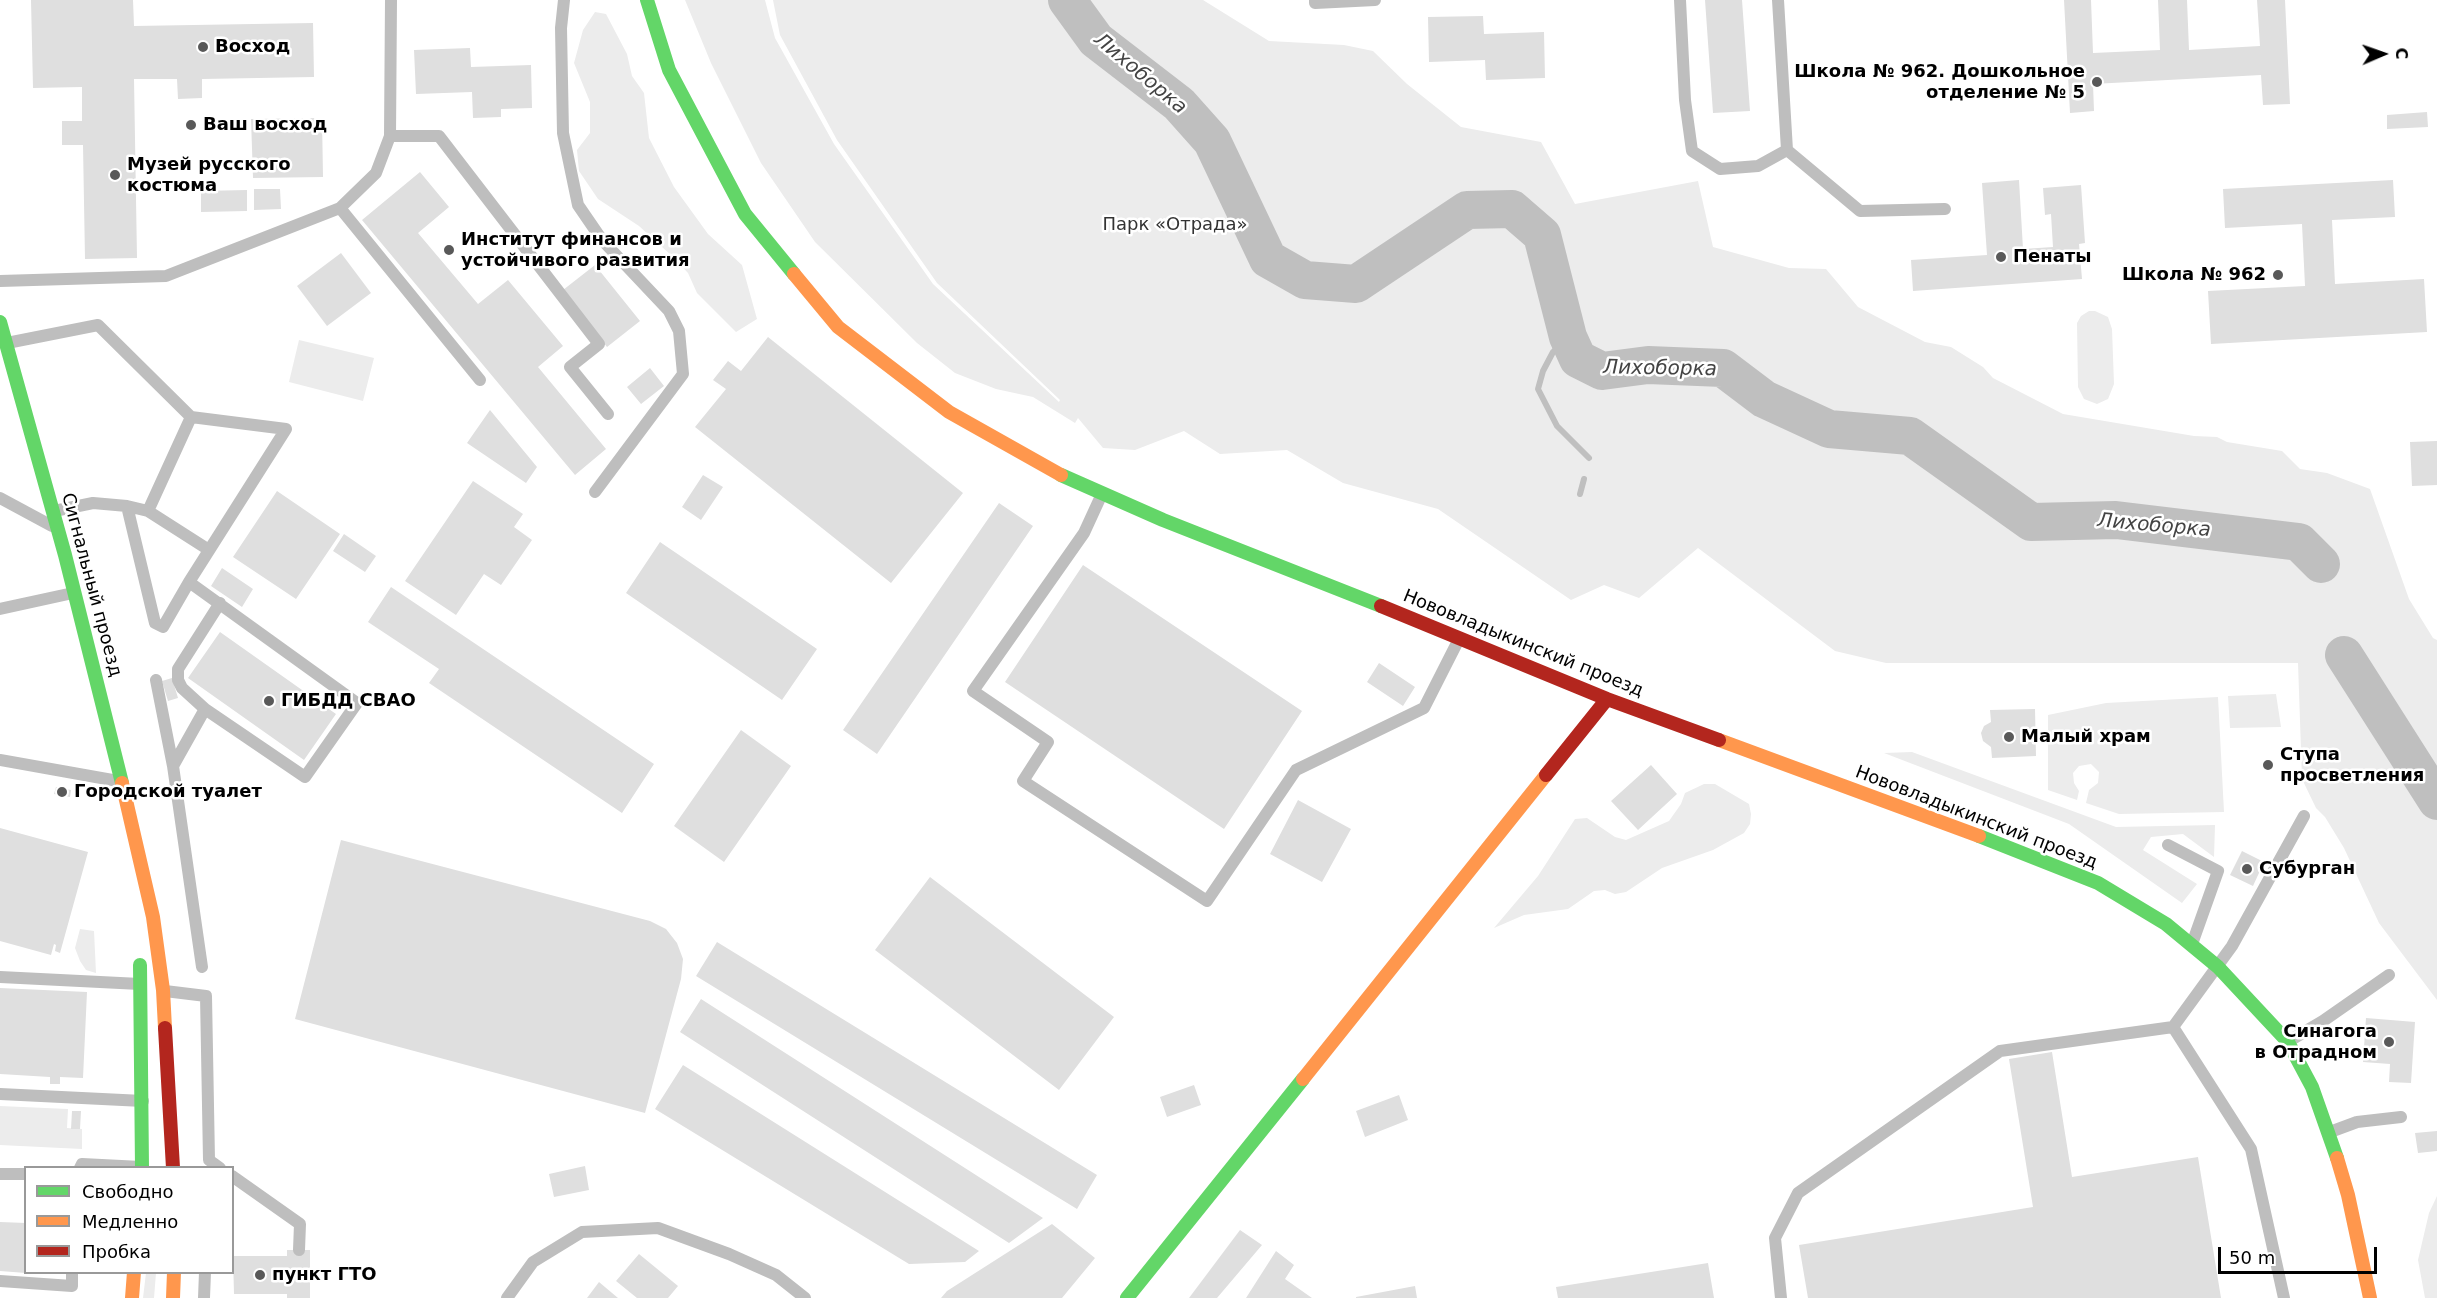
<!DOCTYPE html>
<html>
<head>
<meta charset="utf-8">
<style>
  body { margin:0 }
  #map { position:relative; width:2437px; height:1298px; overflow:hidden; background:#fff; font-family:"DejaVu Sans",sans-serif }
  canvas { display:block }
  .legend { position:absolute; left:24px; top:1166px; width:210px; height:108px; box-sizing:border-box; background:#fff; border:2px solid #999; margin:0; padding:8px 10px; list-style:none; font-size:18px; color:#000 }
  .legend li { display:flex; align-items:center; gap:12px; height:30px }
  .legend b { width:30px; border:2px solid #999 }
  .north { position:absolute; left:2353px; top:24px; width:60px; height:60px; -webkit-text-stroke:4px #fff; paint-order:stroke; rotate:88deg; font-size:16px; font-weight:700; line-height:24px; text-align:center; color:#000 }
  .north::after { content:''; display:block; margin:auto; width:21px; height:27px; background:#000; clip-path:polygon(50% 0,100% 100%,50% 72%,0 100%) }
  .scale { position:absolute; left:2218px; top:1247px; width:159px; height:27px; box-sizing:border-box; border:3px solid #000; border-top:0; padding-left:8px; font-size:18px; line-height:21px; white-space:nowrap; color:#000; -webkit-text-stroke:4px #fff; paint-order:stroke }
</style>
</head>
<body>
<div id="map">
<canvas width="2437" height="1298"></canvas>
<ul class="legend">
<li><b style="height:8px;background:#63d668"></b>Свободно</li>
<li><b style="height:8px;background:#ff974d"></b>Медленно</li>
<li><b style="height:8px;background:#b3261e"></b>Пробка</li>
</ul>
<div class="north">С</div>
<div class="scale">50 m</div>
</div>
<script>
const c = document.querySelector('canvas').getContext('2d');
c.lineJoin = 'round';
function paint(path, color) {
  c.fillStyle = color;
  c.fill(path, 'evenodd');
}
function toPath(rows) {
  const path = new Path2D();
  for (const r of rows) {
    path.moveTo(r[0], r[1]);
    for (let i = 2; i < r.length; i += 2) path.lineTo(r[i], r[i + 1]);
  }
  return path;
}
function trace(path, color, width, dash) {
  c.strokeStyle = color;
  c.lineWidth = width;
  c.lineCap = dash ? 'butt' : 'round';
  c.setLineDash(dash || []);
  c.stroke(path);
}
function drawText(font, color, halo, rows, align = 'center') {
  c.font = font + ' "DejaVu Sans",sans-serif';
  c.lineWidth = 5;
  c.setLineDash([]);
  c.textBaseline = 'middle';
  c.strokeStyle = halo;
  c.fillStyle = color;
  for (const [text, x, y, turn = 0] of rows) {
    c.save();
    c.translate(x, y);
    c.rotate((+turn || 0) * Math.PI / 180);
    c.textAlign = isNaN(turn) ? turn : align;
    if (halo) c.strokeText(text, 0, 0);
    c.fillText(text, 0, 0);
    c.restore();
  }
}
paint(toPath([
  [685,0,765,0,775,38,834,144,933,284,1059,402,1060,400,937,283,837,140,780,35,773,0,1203,0,1269,41,1344,45,1373,51,1407,84,1461,127,1541,142,1575,204,1698,181,1713,247,1789,268,1826,269,1858,307,1925,342,1951,347,1983,367,1993,378,2063,414,2194,436,2217,437,2227,442,2282,451,2300,469,2327,473,2370,489,2409,599,2433,638,2437,640,2437,1000,2379,923,2344,848,2325,817,2316,808,2302,779,2298,663,1886,663,1835,651,1698,548,1639,598,1604,585,1571,600,1438,509,1343,483,1287,450,1220,454,1184,431,1135,450,1103,448,1078,418,1075,423,1033,397,996,389,955,373,917,343,815,242,761,163,711,63],
  [595,12,606,14,627,54,632,76,644,93,649,138,674,187,708,234,742,265,757,319,736,332,697,293,688,273,673,257,639,226,598,199,579,171,577,150,590,133,590,102,574,63,583,30],
  [2089,311,2095,311,2108,317,2112,329,2114,384,2108,399,2097,404,2084,399,2078,387,2077,323,2081,316],
  [299,340,374,358,363,401,289,382],
  [2276,694,2281,727,2230,728,2228,696],
  [2218,697,2224,812,2119,814,2086,803,2089,790,2098,783,2099,772,2091,764,2079,766,2073,773,2074,783,2079,791,2077,800,2048,790,2048,715,2106,703],
  [1912,752,2116,827,2215,825,2214,857,2183,834,2151,837,2143,850,2197,884,2182,903,2069,824,1884,753],
  [1704,784,1715,784,1749,804,1751,814,1750,824,1744,833,1713,850,1662,868,1626,892,1615,894,1605,890,1594,891,1568,909,1524,915,1494,928,1538,876,1575,819,1587,818,1615,837,1626,840,1669,821,1681,804,1685,793],
  [80,929,94,931,96,973,86,970,80,961,75,948],
  [0,1106,68,1109,67,1128,82,1129,82,1149,0,1145],
  [2437,1196,2437,1298,2425,1298,2418,1260,2429,1213],
  [146,1273,156,1273,154,1298,143,1298]
]), '#ececec');
trace(toPath([
  [1568,337,1553,352,1543,371,1538,389,1557,426,1589,458],
  [1580,494,1584,479]
]), '#bfbfbf', 6);
trace(toPath([
  [1067,0,1096,40,1179,104,1212,141,1268,259,1305,280,1356,284,1467,210,1512,209,1542,235,1568,337,1578,359,1602,371,1648,365,1723,368,1764,399,1829,429,1910,436,2031,522,2116,520,2299,542,2321,564],
  [2344,655,2437,801]
]), '#bfbfbf', 38);
paint(toPath([
  [31,0,133,0,134,26,313,23,314,77,202,79,202,98,178,99,177,79,134,79,137,258,85,259,83,145,62,145,62,121,82,121,82,87,33,88],
  [1705,0,1742,0,1750,111,1713,113],
  [2064,0,2091,0,2093,53,2160,50,2158,0,2187,0,2189,50,2260,46,2257,0,2285,0,2290,104,2263,105,2261,75,2093,84,2094,111,2070,113],
  [1483,16,1484,34,1544,32,1545,78,1486,80,1485,60,1429,62,1428,17],
  [470,48,471,67,531,65,532,108,501,109,501,117,473,118,472,92,416,94,414,50],
  [2427,112,2428,127,2387,129,2387,115],
  [322,118,323,177,253,178,251,119],
  [420,172,449,207,418,233,478,304,508,280,563,346,538,367,606,449,575,475,362,220],
  [2019,180,2023,249,2053,247,2051,214,2045,215,2043,188,2081,185,2085,243,2079,244,2082,279,1913,291,1911,260,1987,255,1982,183],
  [2393,180,2395,217,2332,220,2335,284,2424,279,2427,332,2211,344,2208,291,2305,286,2302,224,2225,228,2223,189],
  [254,189,280,189,281,209,254,210],
  [247,190,247,211,201,212,201,191],
  [341,253,371,293,327,326,297,286],
  [595,265,640,321,607,347,563,290],
  [768,337,963,493,891,583,695,427,726,389,713,380,728,361,741,371],
  [650,368,664,386,641,404,627,387],
  [490,410,537,467,526,483,467,443],
  [2437,441,2437,485,2412,486,2410,442],
  [703,475,723,487,701,520,682,507],
  [473,481,523,514,514,527,532,540,501,585,484,574,456,615,405,581],
  [277,491,340,534,296,599,233,557],
  [999,503,1033,526,877,754,843,730],
  [344,534,376,556,365,572,333,551],
  [660,542,817,649,782,700,626,593],
  [1083,565,1302,711,1224,829,1005,682],
  [222,568,253,589,242,607,211,586],
  [391,587,654,764,622,813,429,683,439,669,368,622],
  [220,632,336,714,304,760,188,678],
  [1379,663,1415,687,1403,706,1367,682],
  [172,678,178,698,168,701,162,681],
  [2035,709,2036,756,1992,758,1991,747,1983,741,1981,733,1984,726,1991,722,1990,710],
  [741,730,791,766,724,862,674,826],
  [1651,765,1677,794,1638,830,1611,801],
  [56,787,71,790,70,797,54,794],
  [1298,800,1351,829,1322,882,1270,854],
  [0,828,88,852,60,953,55,951,56,945,54,944,51,955,0,941],
  [341,840,650,921,666,929,677,943,683,959,681,979,645,1113,295,1019],
  [2242,851,2264,862,2253,886,2230,875],
  [930,877,1114,1017,1059,1090,875,950],
  [717,942,1097,1175,1077,1209,696,976],
  [0,988,87,992,83,1078,60,1077,60,1084,50,1084,50,1077,0,1074],
  [701,999,1043,1218,1009,1243,680,1032],
  [2366,1018,2415,1022,2411,1083,2389,1082,2390,1064,2363,1062],
  [2052,1052,2072,1177,2198,1157,2221,1298,1808,1298,1799,1245,2033,1207,2009,1059],
  [683,1065,979,1251,965,1262,909,1264,655,1109],
  [1194,1085,1201,1105,1167,1117,1160,1097],
  [1399,1095,1408,1120,1365,1137,1356,1111],
  [72,1111,81,1111,80,1129,71,1129],
  [2437,1131,2437,1151,2418,1153,2415,1133],
  [585,1166,589,1190,554,1197,549,1174],
  [0,1222,26,1223,26,1273,0,1271],
  [1052,1224,1095,1258,1062,1298,941,1298,947,1291],
  [1240,1230,1262,1245,1217,1298,1189,1298],
  [287,1250,310,1250,310,1298,287,1298,287,1294,234,1294,233,1256,287,1256],
  [1276,1251,1294,1265,1285,1279,1312,1298,1246,1298],
  [639,1254,678,1286,668,1298,637,1298,616,1281],
  [1708,1263,1714,1298,1558,1298,1556,1287],
  [599,1282,618,1298,587,1298],
  [1415,1286,1417,1298,1356,1298,1356,1297]
]), '#dfdfdf');
trace(toPath([
  [564,0,561,28,563,133,578,205,602,240,669,311,679,331,683,374,595,492],
  [1315,0,1315,3,1375,0],
  [1680,0,1685,100,1692,151,1720,169,1758,166,1787,150,1778,0],
  [390,136,439,136,599,344,570,367,608,414],
  [1787,150,1860,211,1945,209],
  [340,208,480,380],
  [0,281,166,276,340,208,376,173,390,136,391,0],
  [7,343,98,325,191,417],
  [1101,496,1084,533,973,691,1048,742,1023,781,1207,901,1296,770,1424,708,1459,639],
  [0,498,52,526],
  [54,511,93,503,127,506,148,511,191,417,286,429,189,582,163,627,155,623,127,506],
  [148,511,209,550],
  [189,582,357,703,305,777,205,709,173,766,202,967],
  [0,609,73,593],
  [156,680,173,766],
  [205,709,182,688,178,680,178,669,220,603],
  [0,760,118,781],
  [2168,845,2218,871,2192,944],
  [0,977,140,984],
  [165,991,206,996,209,1160,220,1168],
  [2173,1027,2232,946,2304,816],
  [2289,1041,2323,1021,2389,975],
  [0,1094,143,1101],
  [2330,1132,2357,1122,2401,1117],
  [80,1168,82,1164,141,1167],
  [0,1174,26,1174],
  [232,1176,300,1224,299,1250],
  [0,1281,72,1286,72,1272],
  [204,1298,205,1272],
  [507,1298,533,1262,582,1232,658,1228,729,1254,776,1275,805,1298],
  [1781,1298,1775,1238,1798,1193,2000,1051,2173,1027,2251,1149,2284,1298]
]), '#bebebe', 12);
trace(toPath([
  [647,0,669,70,745,214,794,274],
  [0,322,65,555,122,783],
  [1061,475,1163,520,1381,606],
  [1979,836,2098,883,2166,924,2218,967,2288,1042,2312,1087,2337,1158],
  [140,965,142,1168],
  [1127,1298,1303,1079]
]), '#63d668', 14);
trace(toPath([
  [794,274,838,327,949,412,1061,475],
  [1719,740,1979,836],
  [122,783,153,917,163,990,165,1028],
  [1303,1079,1546,775],
  [2337,1158,2348,1195,2370,1298],
  [132,1298,134,1272],
  [173,1298,174,1272]
]), '#ff974d', 14);
trace(toPath([
  [1381,606,1607,699,1719,740],
  [1546,775,1607,699],
  [165,1028,173,1168]
]), '#b3261e', 14);
for (const [x, y, r, color] of [
  [203,47,6,"#595959"],
  [2097,82,6,"#595959"],
  [191,125,6,"#595959"],
  [115,175,6,"#595959"],
  [449,250,6,"#595959"],
  [2001,257,6,"#595959"],
  [2278,275,6,"#595959"],
  [269,701,6,"#595959"],
  [2009,737,6,"#595959"],
  [2268,765,6,"#595959"],
  [62,792,6,"#595959"],
  [2247,869,6,"#595959"],
  [2389,1042,6,"#595959"],
  [260,1275,6,"#595959"]
]) {
  const dot = new Path2D();
  dot.arc(x, y, r, 0, 2 * Math.PI);
  c.fillStyle = color;
  c.fill(dot);
  trace(dot, '#fff', 2);
}
drawText('bold 18px', '#000', '#fff', [
  ["Восход",215,47],
  ["Школа № 962. Дошкольное",2085,72,"right"],
  ["отделение № 5",2085,93,"right"],
  ["Ваш восход",203,125],
  ["Музей русского",127,165],
  ["костюма",127,186],
  ["Институт финансов и",461,240],
  ["устойчивого развития",461,261],
  ["Пенаты",2013,257],
  ["Школа № 962",2266,275,"right"],
  ["ГИБДД СВАО",281,701],
  ["Малый храм",2021,737],
  ["Ступа",2280,755],
  ["просветления",2280,776],
  ["Городской туалет",74,792],
  ["Субурган",2259,869],
  ["Синагога",2377,1032,"right"],
  ["в Отрадном",2377,1053,"right"],
  ["пункт ГТО",272,1275]
], 'left');
drawText('18px', '#333', '#fff', [
  ["Парк «Отрада»",1175,225]
]);
drawText('18px', '#000', '#fff', [
  ["Сигнальный проезд",91,585,75],
  ["Нововладыкинский проезд",1523,644,22],
  ["Нововладыкинский проезд",1976,818,21]
]);
drawText('italic 20px', '#444', '#fff', [
  ["Лихоборка",1140,74,40],
  ["Лихоборка",1660,369,1],
  ["Лихоборка",2154,526,5]
]);
</script>
</body>
</html>
